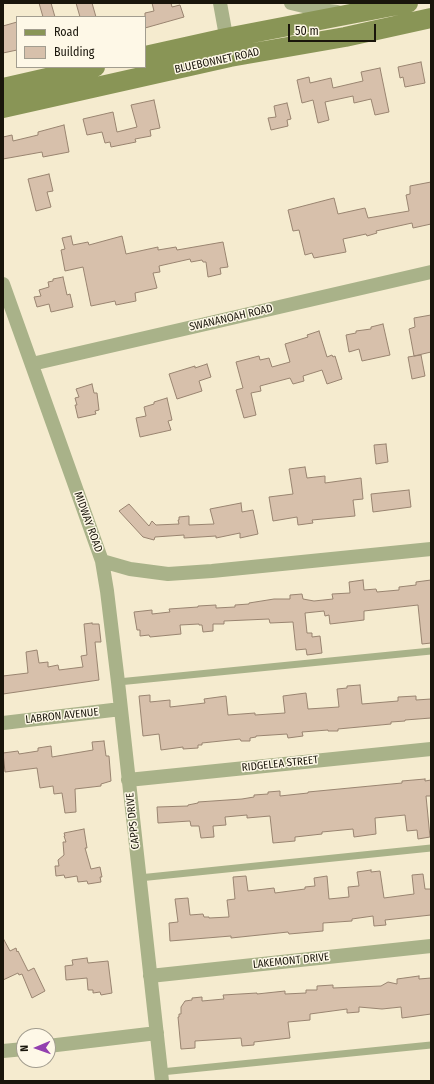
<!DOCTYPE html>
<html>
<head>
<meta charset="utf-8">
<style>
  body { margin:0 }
  #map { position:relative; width:434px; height:1084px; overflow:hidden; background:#f5ebcf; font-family:"Fira Sans Condensed",sans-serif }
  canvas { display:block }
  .frame { position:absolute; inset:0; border:4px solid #19150b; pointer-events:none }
  .legend { position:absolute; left:16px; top:16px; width:130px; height:52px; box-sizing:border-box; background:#fef8e7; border:1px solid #a29d8f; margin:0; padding:5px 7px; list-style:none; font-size:12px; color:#19150b }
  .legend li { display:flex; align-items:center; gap:8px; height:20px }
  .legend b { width:20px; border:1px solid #a29d8f }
  .north { position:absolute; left:16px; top:1028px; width:40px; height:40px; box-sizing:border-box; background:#fef8e7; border:1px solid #a29d8f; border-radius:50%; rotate:268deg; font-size:11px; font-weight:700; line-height:16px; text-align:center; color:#19150b }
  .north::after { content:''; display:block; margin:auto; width:14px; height:18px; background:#9340af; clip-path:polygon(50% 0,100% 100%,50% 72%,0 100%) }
  .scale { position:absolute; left:288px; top:24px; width:88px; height:18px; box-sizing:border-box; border:2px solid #19150b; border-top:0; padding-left:5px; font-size:12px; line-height:14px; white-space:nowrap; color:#19150b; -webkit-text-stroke:3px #fef8e7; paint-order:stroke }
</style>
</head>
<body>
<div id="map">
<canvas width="434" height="1084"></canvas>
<div class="frame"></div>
<ul class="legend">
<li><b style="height:5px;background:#899556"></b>Road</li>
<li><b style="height:11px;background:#d7c0ab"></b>Building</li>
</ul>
<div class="north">N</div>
<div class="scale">50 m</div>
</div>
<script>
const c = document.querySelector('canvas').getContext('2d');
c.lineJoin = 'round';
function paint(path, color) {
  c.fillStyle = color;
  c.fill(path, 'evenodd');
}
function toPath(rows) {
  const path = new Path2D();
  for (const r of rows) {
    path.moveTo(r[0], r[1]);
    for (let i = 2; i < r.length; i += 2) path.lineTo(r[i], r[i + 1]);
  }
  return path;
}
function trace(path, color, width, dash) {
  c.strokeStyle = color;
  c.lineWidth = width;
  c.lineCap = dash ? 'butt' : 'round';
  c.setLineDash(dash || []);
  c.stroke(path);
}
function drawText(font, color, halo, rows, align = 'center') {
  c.font = font + ' "Fira Sans Condensed",sans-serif';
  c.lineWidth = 3;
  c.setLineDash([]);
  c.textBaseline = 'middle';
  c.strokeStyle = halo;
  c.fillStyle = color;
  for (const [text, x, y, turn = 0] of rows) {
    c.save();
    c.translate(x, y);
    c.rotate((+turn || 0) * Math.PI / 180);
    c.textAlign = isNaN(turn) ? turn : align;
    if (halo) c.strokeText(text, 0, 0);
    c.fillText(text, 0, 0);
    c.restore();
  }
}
const building = toPath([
  [39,3,51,3,55,17,43,17,39,3],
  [76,3,92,3,96,17,80,17,76,3],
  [152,3,171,3,172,7,180,5,184,17,145,28,145,13,154,11,152,3],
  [17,22,17,50,3,53,3,26,17,22],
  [421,62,425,83,405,87,403,77,400,78,398,67,421,62],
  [380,68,389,112,375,115,371,99,354,103,353,96,325,102,329,120,318,123,313,100,302,103,297,80,309,77,310,83,331,78,333,88,363,81,361,72,380,68],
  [154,100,160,128,150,130,151,136,135,139,136,142,111,147,110,142,105,143,102,132,87,135,83,119,113,112,117,132,137,127,131,105,154,100],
  [287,103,291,119,287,120,288,126,271,130,268,118,276,117,274,106,287,103],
  [64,125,69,152,43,157,42,152,3,159,3,137,12,135,13,141,38,135,38,132,64,125],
  [49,174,53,191,47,192,51,207,36,211,28,179,49,174],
  [431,182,431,224,413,228,412,223,376,231,377,233,367,236,366,234,343,239,346,252,314,258,312,253,305,255,299,230,293,231,288,210,334,198,338,214,365,208,368,218,409,211,406,195,410,194,410,186,431,182],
  [71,236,73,245,88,242,89,245,122,236,126,254,158,247,158,250,176,247,177,250,223,242,228,267,220,268,221,274,208,277,206,262,203,262,202,260,191,262,190,259,159,266,160,272,153,273,157,288,135,293,136,301,116,305,115,301,91,306,83,267,65,271,61,250,65,249,62,238,71,236],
  [63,277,67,295,70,294,73,307,51,312,49,304,37,307,34,297,41,296,39,290,49,287,48,282,53,281,53,279,63,277],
  [431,315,431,352,414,356,409,329,415,327,414,318,431,315],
  [383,324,390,355,362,361,359,349,349,352,346,335,356,333,356,331,371,329,371,327,383,324],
  [319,331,327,357,332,355,333,357,335,356,342,379,327,384,322,370,303,376,304,381,293,384,290,378,260,386,261,391,251,393,256,415,244,418,236,390,243,388,236,362,259,356,260,360,269,358,272,367,290,362,285,344,308,337,307,335,319,331],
  [421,355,425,376,412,379,408,357,421,355],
  [207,364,211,377,199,381,202,391,177,399,169,374,195,366,195,368,207,364],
  [92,384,94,393,97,393,99,410,95,411,96,414,78,418,75,405,77,405,75,398,79,397,76,389,92,384],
  [167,398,172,420,168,421,171,430,140,437,136,418,146,416,144,407,154,404,154,402,167,398],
  [386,444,388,462,376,464,374,445,386,444],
  [305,467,307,478,325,476,325,483,361,478,363,499,353,500,355,516,312,520,313,523,298,525,297,517,273,521,269,497,293,494,289,469,305,467],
  [409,490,411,507,373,512,371,494,409,490],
  [241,503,242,512,253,510,258,534,240,538,240,533,216,538,216,536,184,538,184,535,155,537,154,540,143,537,119,511,129,504,149,526,152,521,156,525,179,524,178,520,179,520,179,517,189,516,189,525,214,524,210,509,241,503],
  [363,580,364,590,376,589,377,592,399,590,399,587,416,585,416,582,431,580,431,643,422,644,418,605,364,611,364,620,330,624,329,615,325,616,324,611,305,613,307,633,312,633,312,637,320,636,322,653,307,655,306,649,296,650,293,622,270,623,269,619,224,621,224,624,213,624,213,631,203,632,202,625,199,625,199,624,180,625,181,634,150,637,149,635,140,636,140,630,137,630,134,612,152,610,152,614,170,612,169,609,198,607,198,606,216,605,216,608,235,607,235,605,249,604,249,603,274,599,290,599,290,595,302,594,303,599,314,601,333,599,332,594,350,593,349,582,363,580],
  [92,623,92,624,99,624,101,642,95,642,99,680,3,694,3,676,28,673,26,652,37,650,39,663,48,662,48,667,58,665,59,670,83,667,81,656,87,655,84,624,92,623],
  [360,685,362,704,398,701,398,697,416,696,416,700,431,699,431,718,405,720,405,721,391,722,391,724,338,729,338,731,328,731,328,730,302,732,303,736,288,738,287,734,256,736,256,737,250,738,250,741,241,741,240,739,202,743,202,745,198,745,198,748,183,749,183,747,161,750,159,734,143,736,139,696,150,695,150,702,170,700,170,707,205,703,204,699,226,696,228,715,255,713,255,715,285,713,283,696,306,693,308,709,339,707,337,689,347,688,347,686,360,685],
  [104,741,106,756,109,756,111,781,101,784,101,786,75,789,76,812,65,813,62,793,54,794,53,786,40,788,37,768,5,772,3,753,18,751,19,754,38,751,38,748,51,746,52,757,93,750,92,742,104,741],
  [425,779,425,781,431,780,431,796,426,796,430,837,418,839,417,830,407,831,405,815,375,818,376,834,354,837,353,829,322,832,322,834,295,837,295,841,273,843,270,816,247,818,247,815,225,817,226,825,213,826,214,837,201,838,199,826,191,826,190,821,158,823,157,807,188,806,188,805,198,803,198,802,242,799,254,797,254,795,268,794,268,792,280,791,280,796,308,793,308,792,402,783,402,781,425,779],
  [84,829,87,848,85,848,91,869,100,867,102,877,100,877,101,882,88,884,87,881,78,882,77,876,65,878,64,875,56,876,55,866,59,866,58,860,64,855,63,842,66,842,64,836,65,836,64,833,84,829],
  [371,870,371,872,380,871,384,898,414,894,412,875,423,874,425,889,431,889,431,915,385,920,386,925,374,926,373,916,352,919,352,921,323,923,323,931,289,934,288,932,231,938,231,936,170,941,169,923,178,922,175,899,188,898,190,915,203,914,204,917,209,917,209,918,229,917,227,900,235,899,233,877,246,876,248,891,274,888,275,893,305,889,305,887,315,886,314,878,327,876,329,899,349,897,348,887,359,886,357,872,371,870],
  [3,938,10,951,16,948,17,952,18,951,28,971,34,968,45,991,32,998,22,974,19,975,18,973,3,980,3,938],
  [87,958,88,963,108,961,112,993,101,995,100,992,93,993,93,990,88,990,87,978,66,980,65,966,73,965,72,960,87,958],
  [419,976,419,979,431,978,431,1014,402,1018,401,1007,382,1009,359,1007,359,1012,347,1013,347,1009,310,1014,310,1020,288,1022,290,1038,254,1042,254,1045,242,1046,241,1038,195,1041,195,1048,181,1049,178,1017,179,1017,179,1014,181,1014,181,1007,185,1001,192,1000,192,998,202,997,202,1001,224,999,223,995,257,993,257,994,285,991,285,994,306,993,306,990,317,990,317,986,333,985,333,988,381,986,388,982,397,984,397,979,419,976]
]);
paint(building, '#d7c0ab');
trace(building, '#998470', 1);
trace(toPath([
  [118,682,431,651],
  [139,878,431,848],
  [161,1072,431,1045]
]), '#a9b289', 7);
trace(toPath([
  [220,3,228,47],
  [291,3,320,10,337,12],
  [3,284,102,561,107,591,118,682,162,1081],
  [32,364,431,272],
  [102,561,130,569,168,574,212,571,431,549],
  [3,723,121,709],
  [128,780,431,749],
  [150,976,431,946],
  [48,1046,157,1033],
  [3,1051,24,1049]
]), '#a9b289', 14);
trace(toPath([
  [145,56,226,38,408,3],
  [3,88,95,67],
  [3,108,230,57,345,37,431,18]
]), '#899556', 20);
drawText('11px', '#19150b', '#fef8e7', [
  ["BLUEBONNET ROAD",217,61,-12],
  ["SWANANOAH ROAD",231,318,-13],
  ["MIDWAY ROAD",88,522,70],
  ["LABRON AVENUE",62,716,-6],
  ["RIDGELEA STREET",280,764,-6],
  ["CAPPS DRIVE",133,821,-96],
  ["LAKEMONT DRIVE",291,961,-6]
]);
</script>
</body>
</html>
